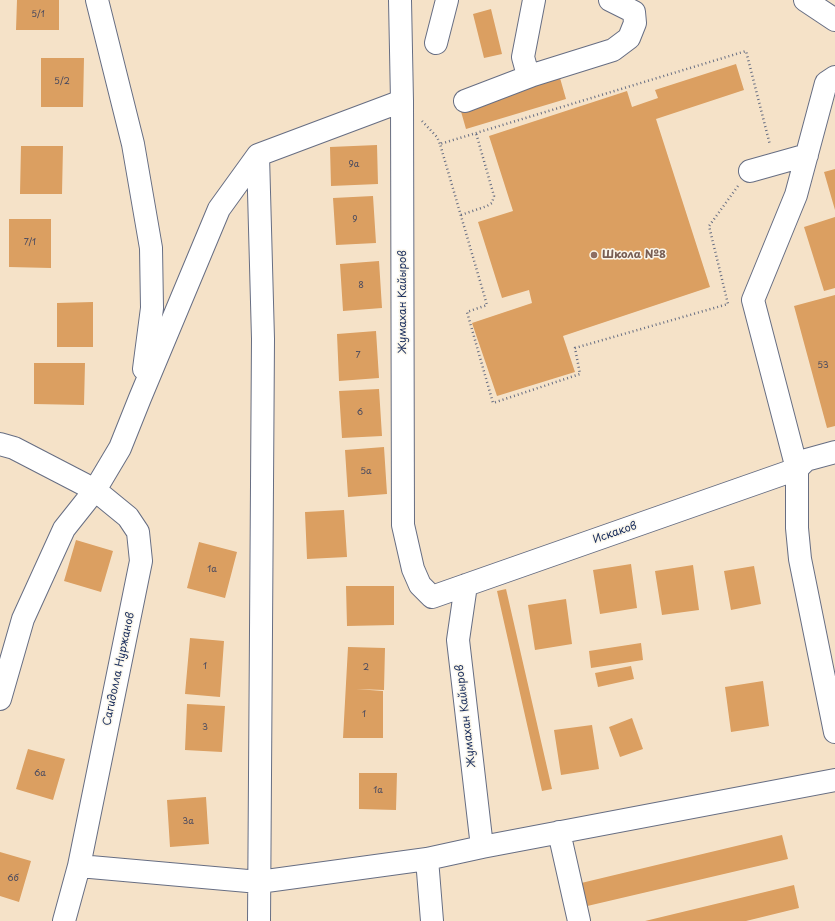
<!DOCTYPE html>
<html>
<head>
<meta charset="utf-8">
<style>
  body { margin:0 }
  canvas { display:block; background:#f5e2c8 }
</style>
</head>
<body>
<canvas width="835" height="921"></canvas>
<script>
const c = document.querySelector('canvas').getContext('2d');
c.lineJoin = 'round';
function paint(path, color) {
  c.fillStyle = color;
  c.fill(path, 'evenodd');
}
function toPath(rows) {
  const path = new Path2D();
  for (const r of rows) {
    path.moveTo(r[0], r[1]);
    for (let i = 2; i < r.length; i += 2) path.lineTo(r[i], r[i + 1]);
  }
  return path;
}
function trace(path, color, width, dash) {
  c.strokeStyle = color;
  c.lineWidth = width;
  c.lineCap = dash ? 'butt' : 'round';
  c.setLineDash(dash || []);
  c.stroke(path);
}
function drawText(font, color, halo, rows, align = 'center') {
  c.font = font + ' "Playpen Sans",sans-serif';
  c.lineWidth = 3;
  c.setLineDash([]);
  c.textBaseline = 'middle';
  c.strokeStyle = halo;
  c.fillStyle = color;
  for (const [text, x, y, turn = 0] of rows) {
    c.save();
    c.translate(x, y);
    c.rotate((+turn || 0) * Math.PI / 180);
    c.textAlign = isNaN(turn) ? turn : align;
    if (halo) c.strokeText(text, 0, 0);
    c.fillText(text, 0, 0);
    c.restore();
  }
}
paint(toPath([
  [17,0,59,0,59,30,16,30],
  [491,9,502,54,484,58,473,14],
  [41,58,84,58,83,107,41,107],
  [736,64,744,90,656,119,710,287,563,336,575,372,497,396,472,323,532,303,529,290,502,298,478,222,513,211,489,136,627,91,632,107,658,98,655,90],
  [560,78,566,99,466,129,460,108],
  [377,145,378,184,331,186,330,147],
  [21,146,63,146,62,194,20,194],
  [835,169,835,210,824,172],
  [373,196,376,243,336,245,333,198],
  [835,217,835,288,824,291,804,227],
  [9,219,51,219,51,268,9,267],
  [379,261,382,308,343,311,340,264],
  [835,295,835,426,827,428,794,306],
  [93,302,93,347,57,347,57,303],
  [376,331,379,378,339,381,337,334],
  [34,363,85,363,84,405,34,404],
  [379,389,382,436,342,438,339,391],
  [384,447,387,494,348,497,345,450],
  [344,510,347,557,307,559,305,512],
  [76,540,113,551,101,592,64,581],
  [199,542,237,552,225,598,187,588],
  [631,564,637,608,600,614,593,570],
  [693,565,699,610,662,615,655,571],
  [754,566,761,604,731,610,724,571],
  [346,586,394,586,394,625,347,626],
  [506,589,552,789,542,791,497,591],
  [566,599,572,644,535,650,528,605],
  [190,638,224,641,220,697,185,694],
  [641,643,643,660,591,668,589,651],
  [348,647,385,648,384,690,356,689,383,691,383,738,343,738],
  [631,666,634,679,598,687,595,673],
  [763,681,769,726,731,732,725,687],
  [187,704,225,706,222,752,185,750],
  [632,718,643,749,620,757,609,727],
  [592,725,599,769,561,775,554,730],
  [28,749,65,759,53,800,16,789],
  [359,773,397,773,396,810,359,809],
  [206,797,209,844,170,847,167,800],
  [782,835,788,859,583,907,577,884],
  [0,852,31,861,19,902,0,896],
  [794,885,799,908,746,921,645,921]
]), '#db9f61');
const minor = toPath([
  [97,0,133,144,151,248,152,308,144,369],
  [400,0,402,101,403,525,413,569,420,585,432,597,797,469,806,460,835,452],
  [534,0,523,57,526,68,533,75,613,50,629,38,635,23,634,12,610,0],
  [805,0,835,20],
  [436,43,447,0],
  [835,77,826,83,796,195,753,300,797,469,797,528,800,559,835,732],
  [465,101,533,75],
  [258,155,263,339,259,921],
  [750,171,807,155],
  [0,444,14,448,95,490,128,517,138,532,141,561,79,866,64,921],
  [466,585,458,640,482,847],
  [0,699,23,619,64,529,95,490,120,448,140,398,219,209,258,155,402,101],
  [559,832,579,921],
  [427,859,432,921],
  [79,866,259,882,427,859,482,847,835,780]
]);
trace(minor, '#676e83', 24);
trace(toPath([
  [422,121,437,137,440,144],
  [738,186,709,226,728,304,575,348,580,374,493,403,467,312,487,305,440,144,746,51,770,145],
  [461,215,487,206,492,203,494,196,476,133]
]), '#676e83', 2.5, [1, 3]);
trace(minor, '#fff', 22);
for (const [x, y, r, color] of [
  [594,255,4,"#8d6e63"]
]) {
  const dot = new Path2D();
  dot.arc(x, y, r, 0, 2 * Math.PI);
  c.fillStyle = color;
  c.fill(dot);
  trace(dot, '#fbf7ec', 1.5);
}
drawText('9px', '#4b4b5f', null, [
  ["5/1",38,15],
  ["5/2",62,82],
  ["9а",354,165],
  ["9",355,220],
  ["7/1",30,243],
  ["8",361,286],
  ["7",358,356],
  ["53",823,366],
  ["6",360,413],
  ["5а",366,472],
  ["1а",212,570],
  ["1",205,667],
  ["2",366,668],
  ["1",364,715],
  ["3",205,728],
  ["6а",40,774],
  ["1а",378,791],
  ["3а",188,822],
  ["6б",13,879]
]);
drawText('bold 11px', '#785e54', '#fbf7ec', [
  ["Школа №8",602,255]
], 'left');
drawText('11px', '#1b2f5e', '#fbf7ec', [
  ["Жумахан Кайыров",403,302,-90],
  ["Искаков",615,533,-19],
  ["Сагидолла Нуржанов",119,669,-78],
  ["Жумахан Кайыров",466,716,-97]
]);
</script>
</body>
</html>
